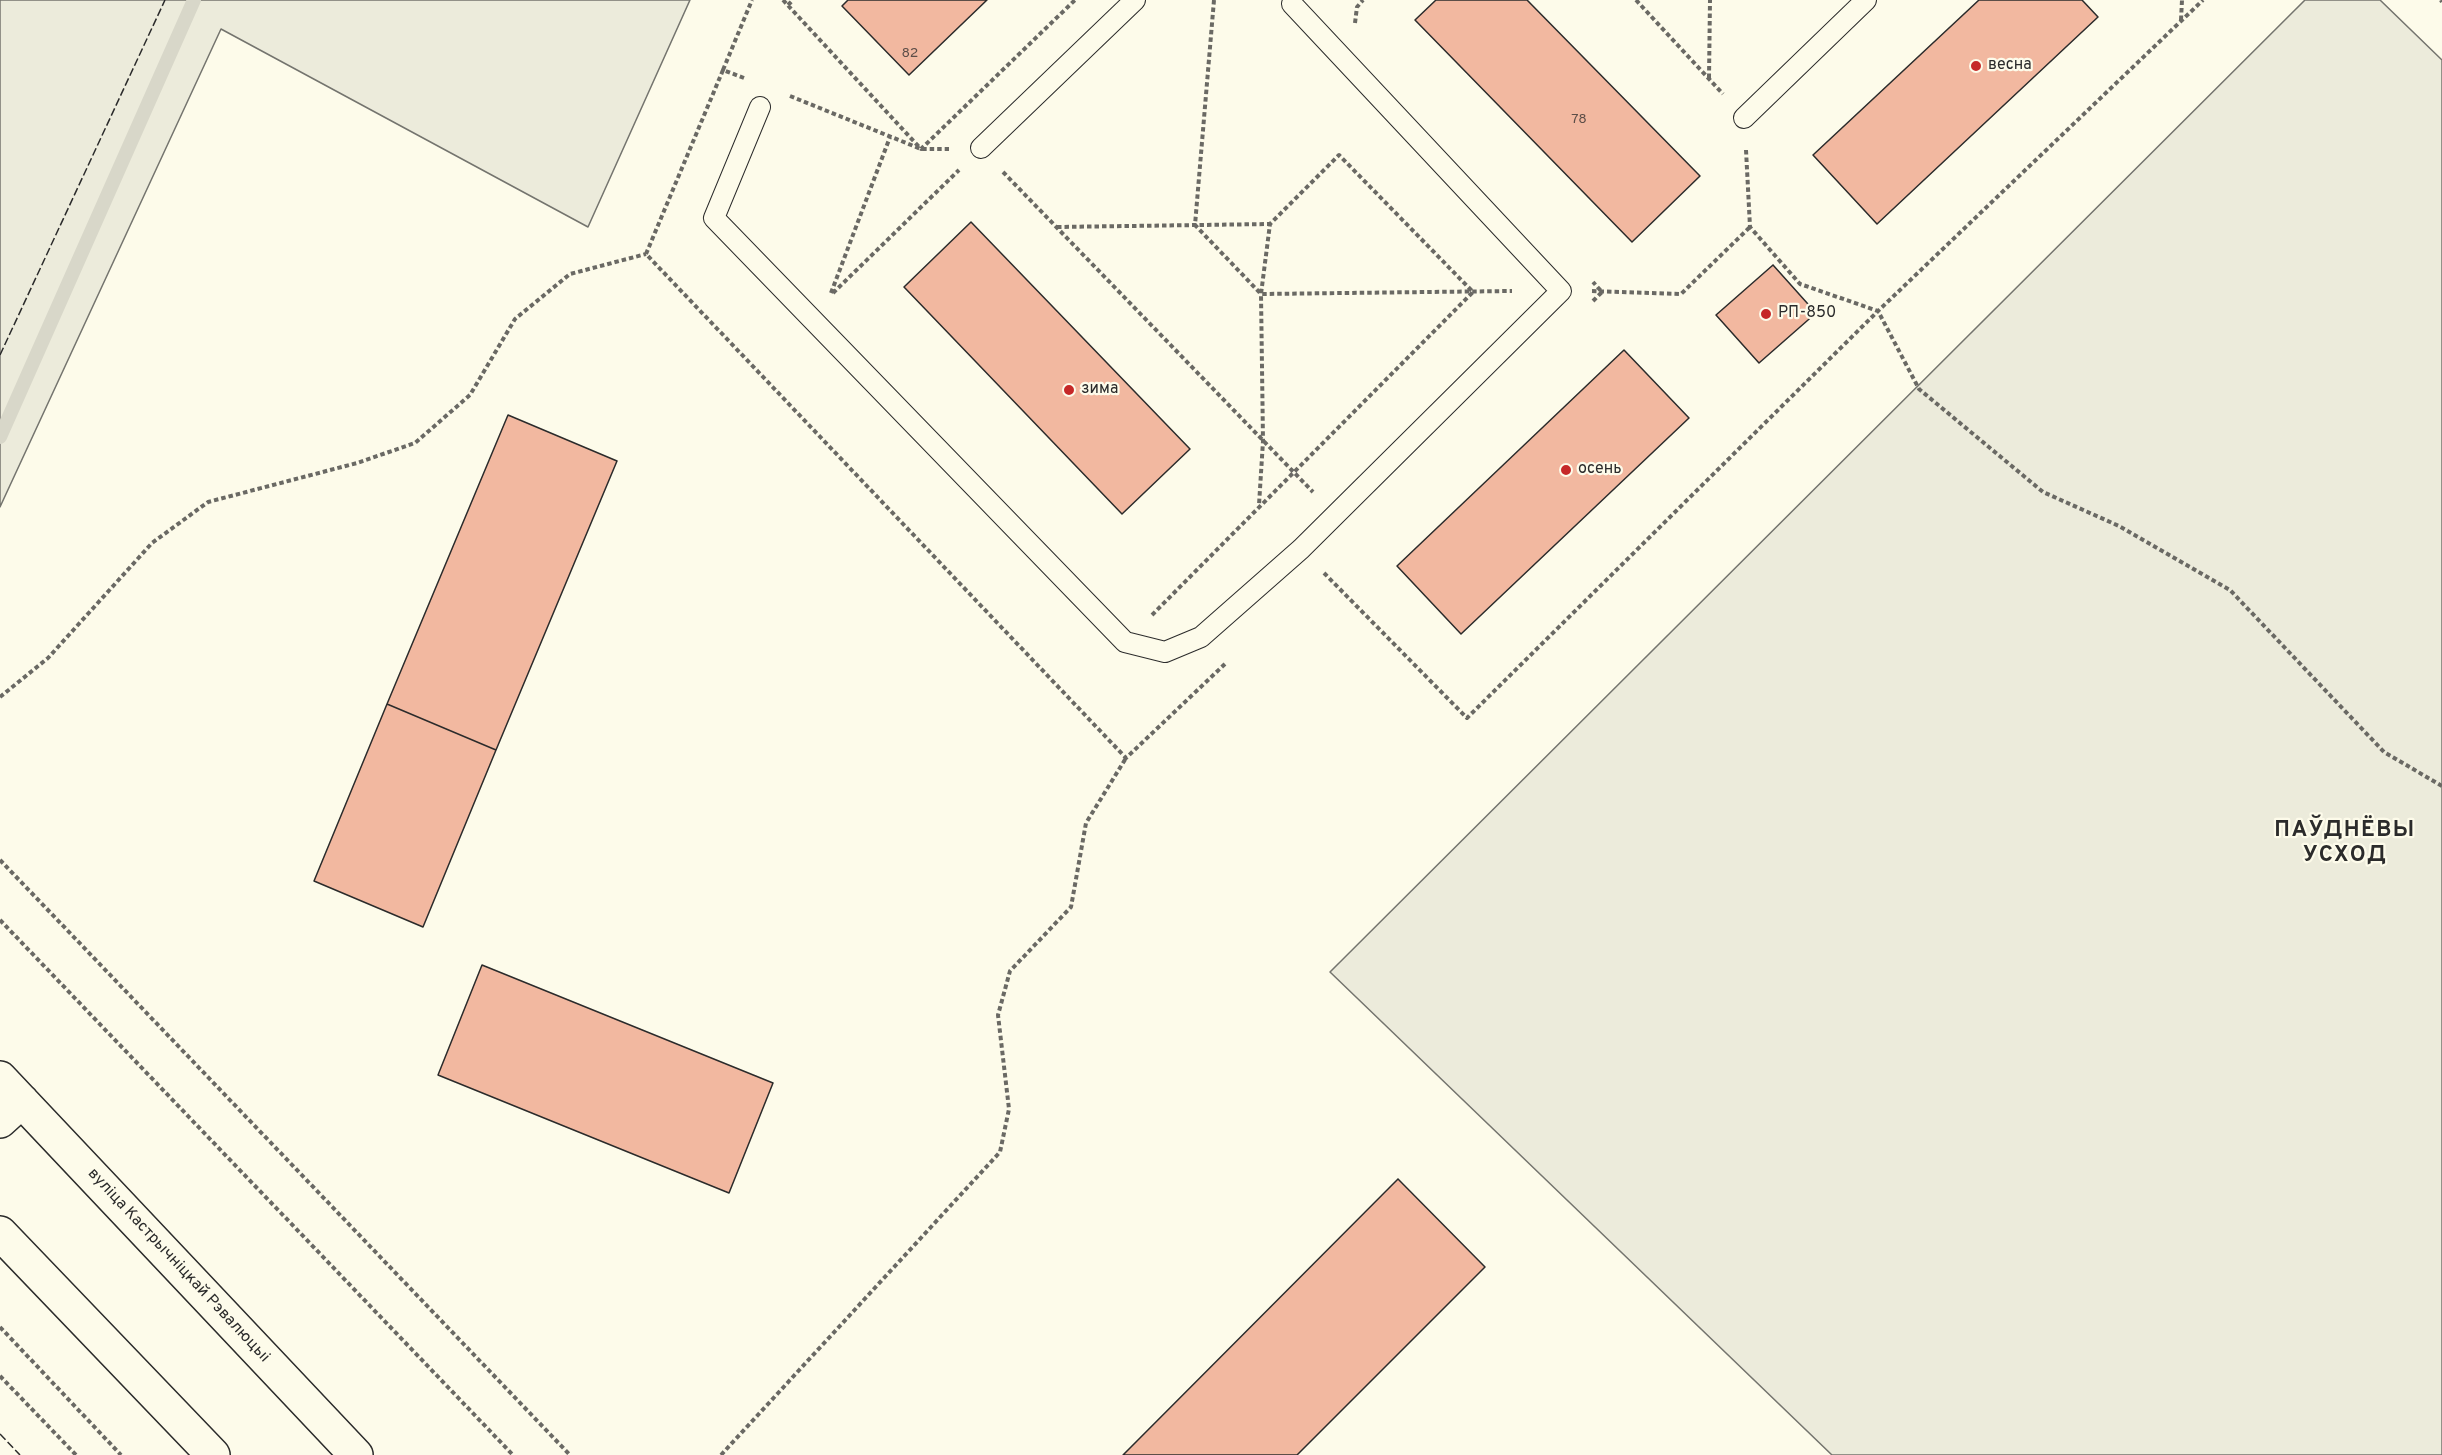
<!DOCTYPE html>
<html>
<head>
<meta charset="utf-8">
<style>
  body { margin:0 }
  canvas { display:block; background:#fdfbea }
</style>
</head>
<body>
<canvas width="2442" height="1455"></canvas>
<script>
const c = document.querySelector('canvas').getContext('2d');
c.lineJoin = 'round';
function paint(path, color) {
  c.fillStyle = color;
  c.fill(path, 'evenodd');
}
function toPath(rows) {
  const path = new Path2D();
  for (const r of rows) {
    path.moveTo(r[0], r[1]);
    for (let i = 2; i < r.length; i += 2) path.lineTo(r[i], r[i + 1]);
  }
  return path;
}
function trace(path, color, width, dash) {
  c.strokeStyle = color;
  c.lineWidth = width;
  c.lineCap = dash ? 'butt' : 'round';
  c.setLineDash(dash || []);
  c.stroke(path);
}
function drawText(font, color, halo, rows, align = 'center') {
  c.font = font + ' Overpass,sans-serif';
  c.lineWidth = 4.5;
  c.setLineDash([]);
  c.textBaseline = 'middle';
  c.strokeStyle = halo;
  c.fillStyle = color;
  for (const [text, x, y, turn = 0] of rows) {
    c.save();
    c.translate(x, y);
    c.rotate((+turn || 0) * Math.PI / 180);
    c.textAlign = isNaN(turn) ? turn : align;
    if (halo) c.strokeText(text, 0, 0);
    c.fillText(text, 0, 0);
    c.restore();
  }
}
const green = toPath([
  [0,0,690,0,588,227,221,29,0,507,0,0],
  [2305,0,2380,0,2442,60,2442,1455,1832,1455,1330,972,2305,0]
]);
paint(green, '#ecebdb');
trace(green, '#74746e', 1.5);
trace(toPath([
  [0,437,194,0]
]), '#d8d7c9', 14);
const building = toPath([
  [848,0,987,0,909,75,842,6,848,0],
  [1436,0,1527,0,1700,176,1632,242,1415,20,1436,0],
  [1979,0,2082,0,2098,17,1877,224,1813,155,1979,0],
  [971,222,1190,449,1122,514,904,287,971,222],
  [1773,265,1816,313,1759,363,1716,315,1773,265],
  [1624,350,1689,418,1461,634,1397,566,1624,350],
  [508,415,617,461,496,750,387,704,508,415],
  [387,704,496,750,423,927,314,881,387,704],
  [482,965,773,1083,729,1193,438,1075,482,965],
  [1398,1179,1485,1267,1297,1455,1123,1455,1398,1179]
]);
paint(building, '#f2b8a0');
trace(building, '#2b2b2b', 1.5);
const lane = toPath([
  [760,107,714,218,1125,642,1165,652,1201,637,1301,549,1561,291,1292,4],
  [1744,118,1866,0],
  [981,148,1135,0]
]);
const highway = toPath([
  [0,1078,356,1455],
  [0,1121,22,1101],
  [0,1233,213,1455]
]);
trace(lane, '#2b2b2b', 22);
trace(highway, '#2b2b2b', 36);
trace(toPath([
  [783,0,921,149,1075,0],
  [1214,0,1195,225,1261,294,1512,291],
  [1636,0,1723,94],
  [2441,0,2442,2],
  [788,5,793,0],
  [2181,20,2182,0],
  [1355,23,1357,7,1363,0],
  [723,70,646,254,1126,758,1227,662],
  [744,78,723,70,752,0],
  [1709,78,1710,0],
  [790,96,921,149,949,149],
  [1746,150,1750,227,1800,284,1878,311,1919,389,2043,492,2119,526,2230,590,2384,752,2442,786],
  [1003,172,1313,492],
  [1057,227,1270,224],
  [1592,291,1681,294,1750,227],
  [831,293,890,137],
  [833,293,959,170],
  [1593,301,1602,292,1593,282],
  [1324,573,1467,718,1878,311,2203,0],
  [1152,615,1473,292,1339,155,1270,224,1261,294,1263,441,1259,505],
  [0,697,48,658,152,543,208,502,357,463,415,443,470,395,515,319,570,274,646,254],
  [0,860,570,1455],
  [0,920,513,1455],
  [0,1327,121,1455],
  [0,1376,76,1455],
  [721,1455,1000,1152,1009,1109,998,1015,1010,971,1071,907,1086,823,1126,758]
]), '#6a6964', 4, [4.5, 3]);
trace(lane, '#fdfbea', 20);
trace(highway, '#fdfbea', 33);
trace(toPath([
  [0,355,165,0],
  [0,1434,20,1455]
]), '#2b2b2b', 1.5, [8, 3]);
for (const [x, y, r, color] of [
  [1976,66,6,"#c62828"],
  [1766,314,6,"#c62828"],
  [1069,390,6,"#c62828"],
  [1566,470,6,"#c62828"]
]) {
  const dot = new Path2D();
  dot.arc(x, y, r, 0, 2 * Math.PI);
  c.fillStyle = color;
  c.fill(dot);
  trace(dot, '#fdfbea', 2);
}
drawText('14px', '#5d4e48', null, [
  ["82",910,54],
  ["78",1579,120]
]);
drawText('16px', '#2b2b2b', '#fdfbea', [
  ["весна",1988,66],
  ["РП-850",1778,314],
  ["зима",1081,390],
  ["осень",1578,470]
], 'left');
drawText('16px', '#2b2b2b', '#fdfbea', [
  ["вуліца Кастрычніцкай Рэвалюцыі",178,1266,47]
]);
c.letterSpacing = '1.5px';
drawText('bold 22px', '#2b2b2b', '#fdfbea', [
  ["ПАЎДНЁВЫ",2345,832],
  ["УСХОД",2345,857]
]);
c.letterSpacing = '0px';
</script>
</body>
</html>
